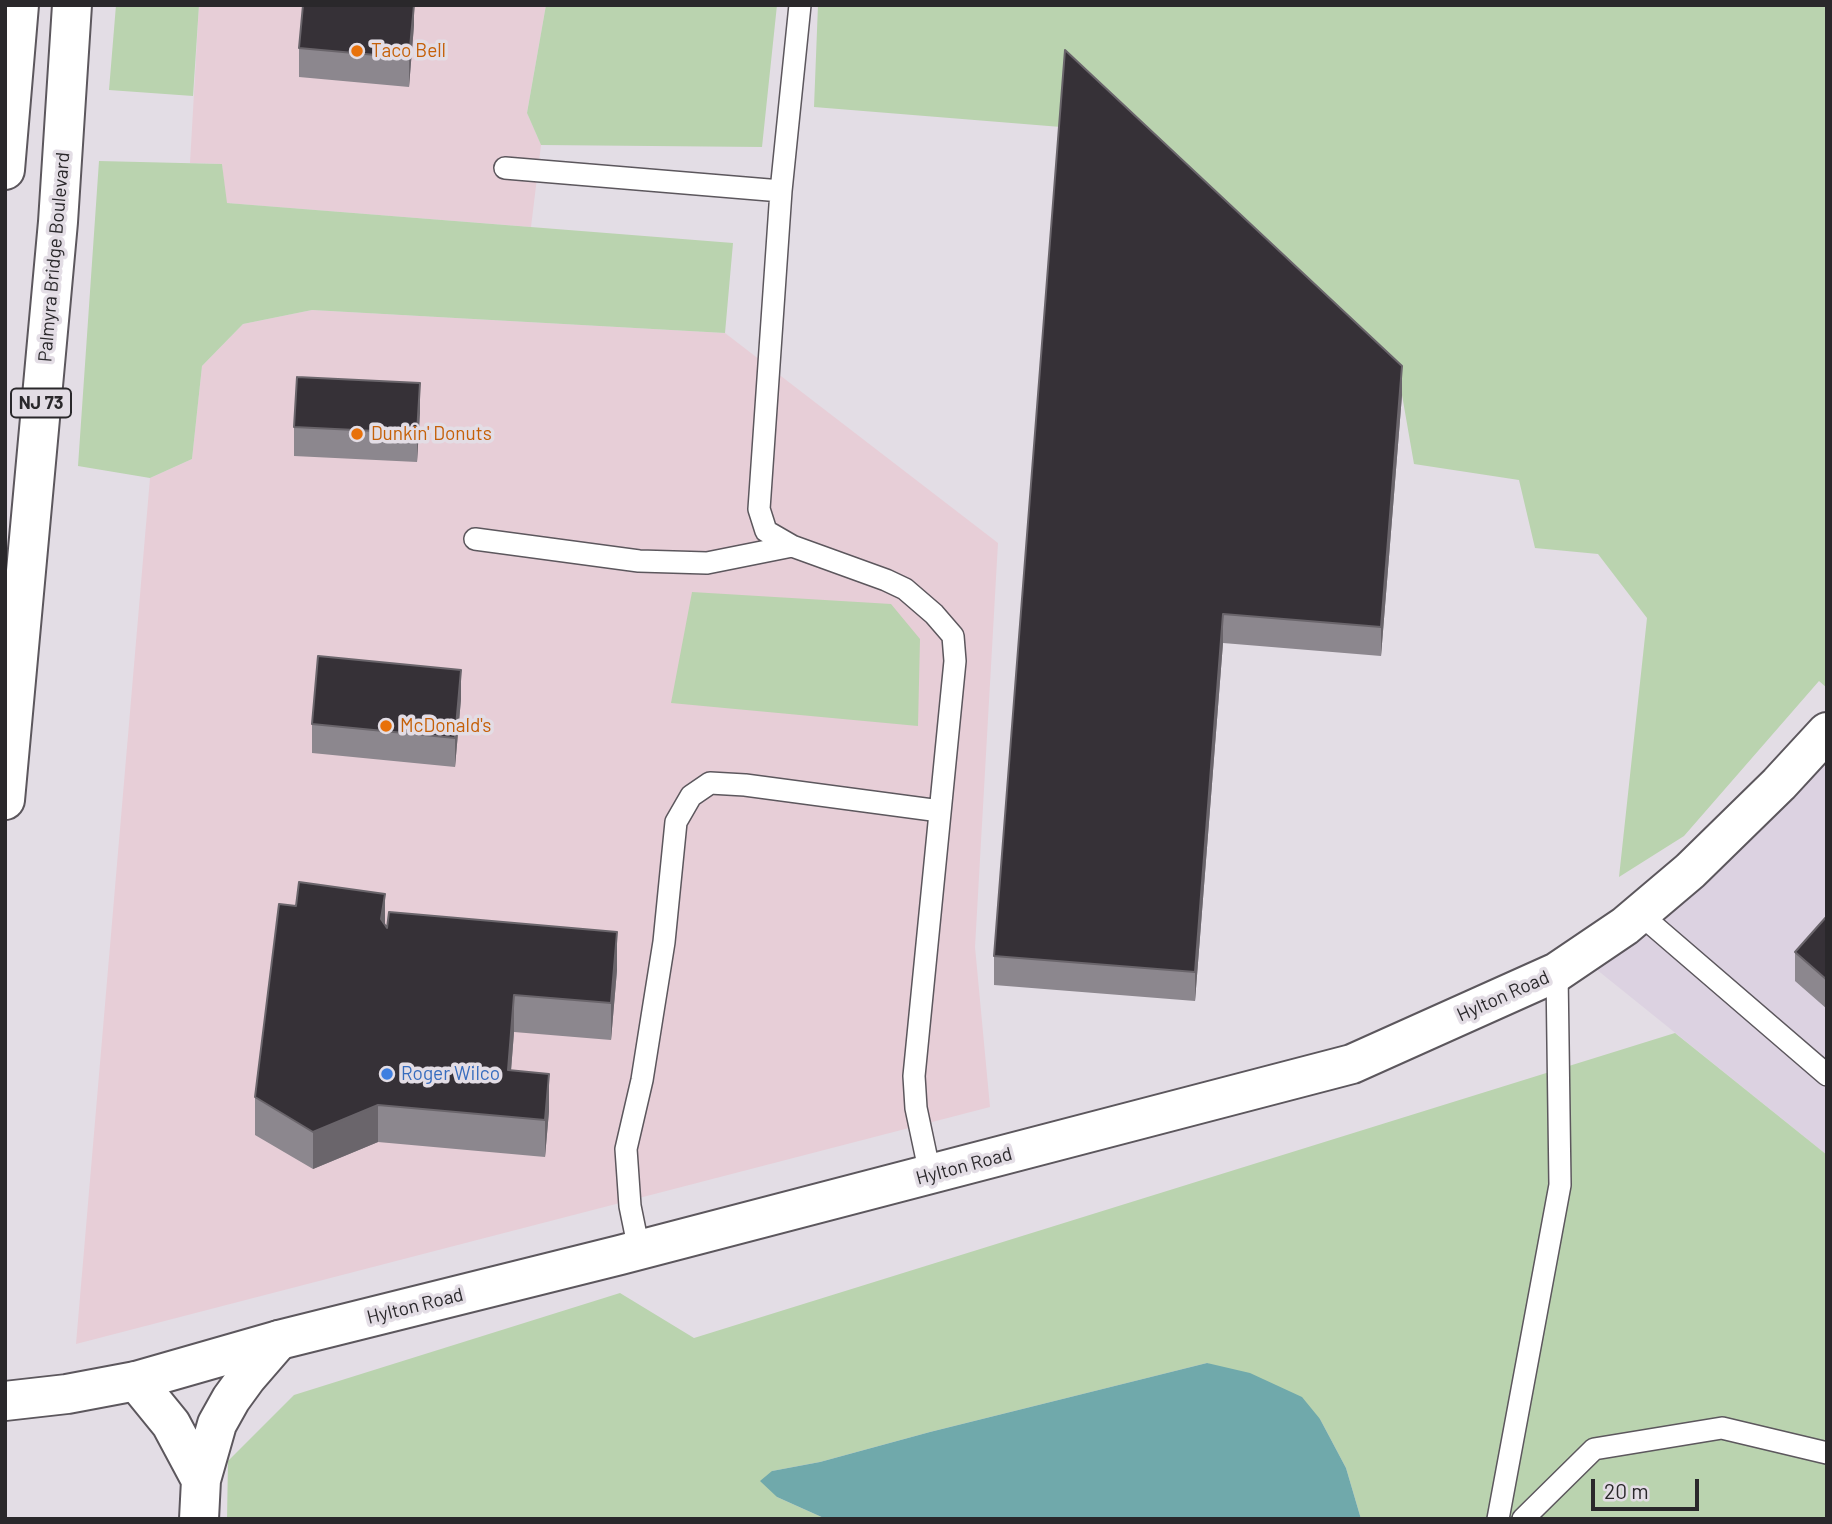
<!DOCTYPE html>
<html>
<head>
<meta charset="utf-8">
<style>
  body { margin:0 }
  #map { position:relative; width:1832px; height:1524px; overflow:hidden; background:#e3dde5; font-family:Barlow,sans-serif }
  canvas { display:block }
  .frame { position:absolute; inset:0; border:7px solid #2a282b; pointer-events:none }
  .scale { position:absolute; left:1591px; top:1479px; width:108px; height:32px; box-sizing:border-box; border:4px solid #2a282b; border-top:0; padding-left:9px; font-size:21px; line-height:24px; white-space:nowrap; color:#2a282b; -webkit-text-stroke:5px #e3dde5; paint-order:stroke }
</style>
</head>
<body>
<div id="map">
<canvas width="1832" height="1524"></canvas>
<div class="frame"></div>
<div class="scale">20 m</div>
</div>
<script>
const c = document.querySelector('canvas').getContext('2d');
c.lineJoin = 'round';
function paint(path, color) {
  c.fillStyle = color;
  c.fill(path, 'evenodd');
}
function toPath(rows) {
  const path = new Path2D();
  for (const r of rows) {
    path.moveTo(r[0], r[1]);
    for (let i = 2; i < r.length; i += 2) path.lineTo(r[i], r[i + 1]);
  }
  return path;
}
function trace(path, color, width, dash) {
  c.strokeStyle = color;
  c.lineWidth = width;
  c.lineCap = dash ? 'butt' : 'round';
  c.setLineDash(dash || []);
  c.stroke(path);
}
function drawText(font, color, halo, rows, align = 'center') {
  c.font = font + ' Barlow,sans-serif';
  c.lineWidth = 7;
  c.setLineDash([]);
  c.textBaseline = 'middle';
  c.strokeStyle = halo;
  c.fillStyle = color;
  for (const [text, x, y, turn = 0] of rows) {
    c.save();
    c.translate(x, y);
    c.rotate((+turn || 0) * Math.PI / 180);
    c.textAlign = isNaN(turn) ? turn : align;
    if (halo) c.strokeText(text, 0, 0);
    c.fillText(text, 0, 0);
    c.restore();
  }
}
paint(toPath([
  [199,5,546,5,527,113,541,145,531,227,226,203,222,164,190,163],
  [312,310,725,333,998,543,975,947,990,1107,76,1344,150,478,192,459,202,366,243,324]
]), '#e7ced7');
paint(toPath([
  [1827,733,1827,1155,1581,957]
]), '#dcd2e1');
paint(toPath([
  [116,5,199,5,193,96,109,90],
  [546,5,777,5,762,147,541,145,527,113],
  [818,5,1827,5,1827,688,1819,681,1684,836,1619,877,1647,618,1598,554,1535,548,1519,480,1414,464,1402,395,1061,127,814,107],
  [99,161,222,164,227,203,733,243,725,333,312,310,243,324,202,366,192,459,150,478,78,466],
  [692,592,891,604,920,639,918,726,671,703],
  [1675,1033,1827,1155,1827,1519,1361,1519,1346,1468,1320,1419,1207,1363,930,1432,820,1462,772,1471,777,1497,826,1519,227,1519,228,1461,294,1395,620,1293,694,1338]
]), '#bad3af');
paint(toPath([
  [1207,1363,1250,1373,1302,1397,1320,1419,1346,1468,1361,1519,826,1519,777,1497,760,1481,772,1471,820,1462,930,1432]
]), '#70a9ab');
const service = toPath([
  [800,5,781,191,759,509,766,531,792,546,886,580,905,589,934,614,953,636,955,661,914,1076,916,1108,930,1174],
  [505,168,781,191],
  [475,539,639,561,707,563,792,546],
  [1640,914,1827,1075],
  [639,1250,630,1206,626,1149,642,1080,652,1017,664,942,676,822,691,796,710,783,745,785,940,811],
  [1498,1519,1560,1185,1557,972],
  [1523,1519,1594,1449,1722,1428,1827,1453]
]);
const tertiary = toPath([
  [5,1401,67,1394,136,1381,279,1340,620,1255,1352,1064,1557,972,1625,926,1690,871,1779,784,1827,732]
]);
const trunk = toPath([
  [5,170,19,5],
  [5,800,58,222,72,5],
  [136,1381,171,1424,201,1480],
  [199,1519,201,1480,217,1424,231,1399,247,1377,279,1340]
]);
trace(service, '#5c575d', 24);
trace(tertiary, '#5c575d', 42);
trace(trunk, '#5c575d', 42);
trace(service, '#fff', 21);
trace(tertiary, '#fff', 38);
trace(trunk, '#fff', 38);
paint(toPath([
  [414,5,414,25,409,87,299,77,299,48],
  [1065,50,1402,395,1381,656,1223,643,1195,1001,994,985,994,956],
  [420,412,417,462,294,456,294,427],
  [461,699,455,767,312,753,312,724],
  [1827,916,1827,1009,1795,981,1795,952],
  [385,925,387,928,617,970,611,1040,514,1032,511,1071,549,1111,545,1157,378,1142,313,1169,255,1135,255,1097]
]), '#8c878e');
paint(toPath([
  [414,5,414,25,409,87,409,58],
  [1402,366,1402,395,1381,656,1381,627],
  [420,383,420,412,417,462,417,433],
  [1223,614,1223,643,1195,1001,1195,972],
  [461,670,461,699,455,767,455,738],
  [385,894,385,931,381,919],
  [617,932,617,970,611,1040,611,1003],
  [514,995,514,1032,508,1108,508,1070],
  [549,1074,549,1111,545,1157,545,1120],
  [378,1105,378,1142,313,1169,313,1132]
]), '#6a656b');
const building = toPath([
  [303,5,414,5,409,58,299,48,303,5],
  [1065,50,1402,366,1381,627,1223,614,1195,972,994,956,1065,50],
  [297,377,420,383,417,433,294,427,297,377],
  [318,656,461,670,455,738,312,724,318,656],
  [299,882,385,894,381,919,387,928,389,912,617,932,611,1003,514,995,508,1070,549,1074,545,1120,378,1105,313,1132,255,1097,279,904,296,906,299,882],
  [1827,916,1827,980,1795,952,1827,916]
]);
paint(building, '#363137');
trace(building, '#6a656b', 2);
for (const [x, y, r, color] of [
  [357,51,7,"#e8710a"],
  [357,434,7,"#e8710a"],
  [386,726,7,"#e8710a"],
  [387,1074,7,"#3f7fe0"]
]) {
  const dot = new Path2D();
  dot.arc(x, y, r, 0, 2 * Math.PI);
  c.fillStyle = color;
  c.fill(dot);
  trace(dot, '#e3dde5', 2.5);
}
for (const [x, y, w] of [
  [41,403,60]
]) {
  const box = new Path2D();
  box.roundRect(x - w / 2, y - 14.5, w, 29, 5);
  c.fillStyle = '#e3dde5';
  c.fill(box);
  trace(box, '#2a282b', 2);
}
drawText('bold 18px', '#2a282b', null, [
  ["NJ 73",41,403]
]);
drawText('19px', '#c56008', '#e3dde5', [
  ["Taco Bell",371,51],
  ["Dunkin' Donuts",371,434],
  ["McDonald's",400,726]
], 'left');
drawText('19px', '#2a282b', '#e3dde5', [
  ["Palmyra Bridge Boulevard",54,257,-85],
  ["Hylton Road",1503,996,-24],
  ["Hylton Road",964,1166,-15],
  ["Hylton Road",415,1306,-14]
]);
drawText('19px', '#366cbe', '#e3dde5', [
  ["Roger Wilco",401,1074]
], 'left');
</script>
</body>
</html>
